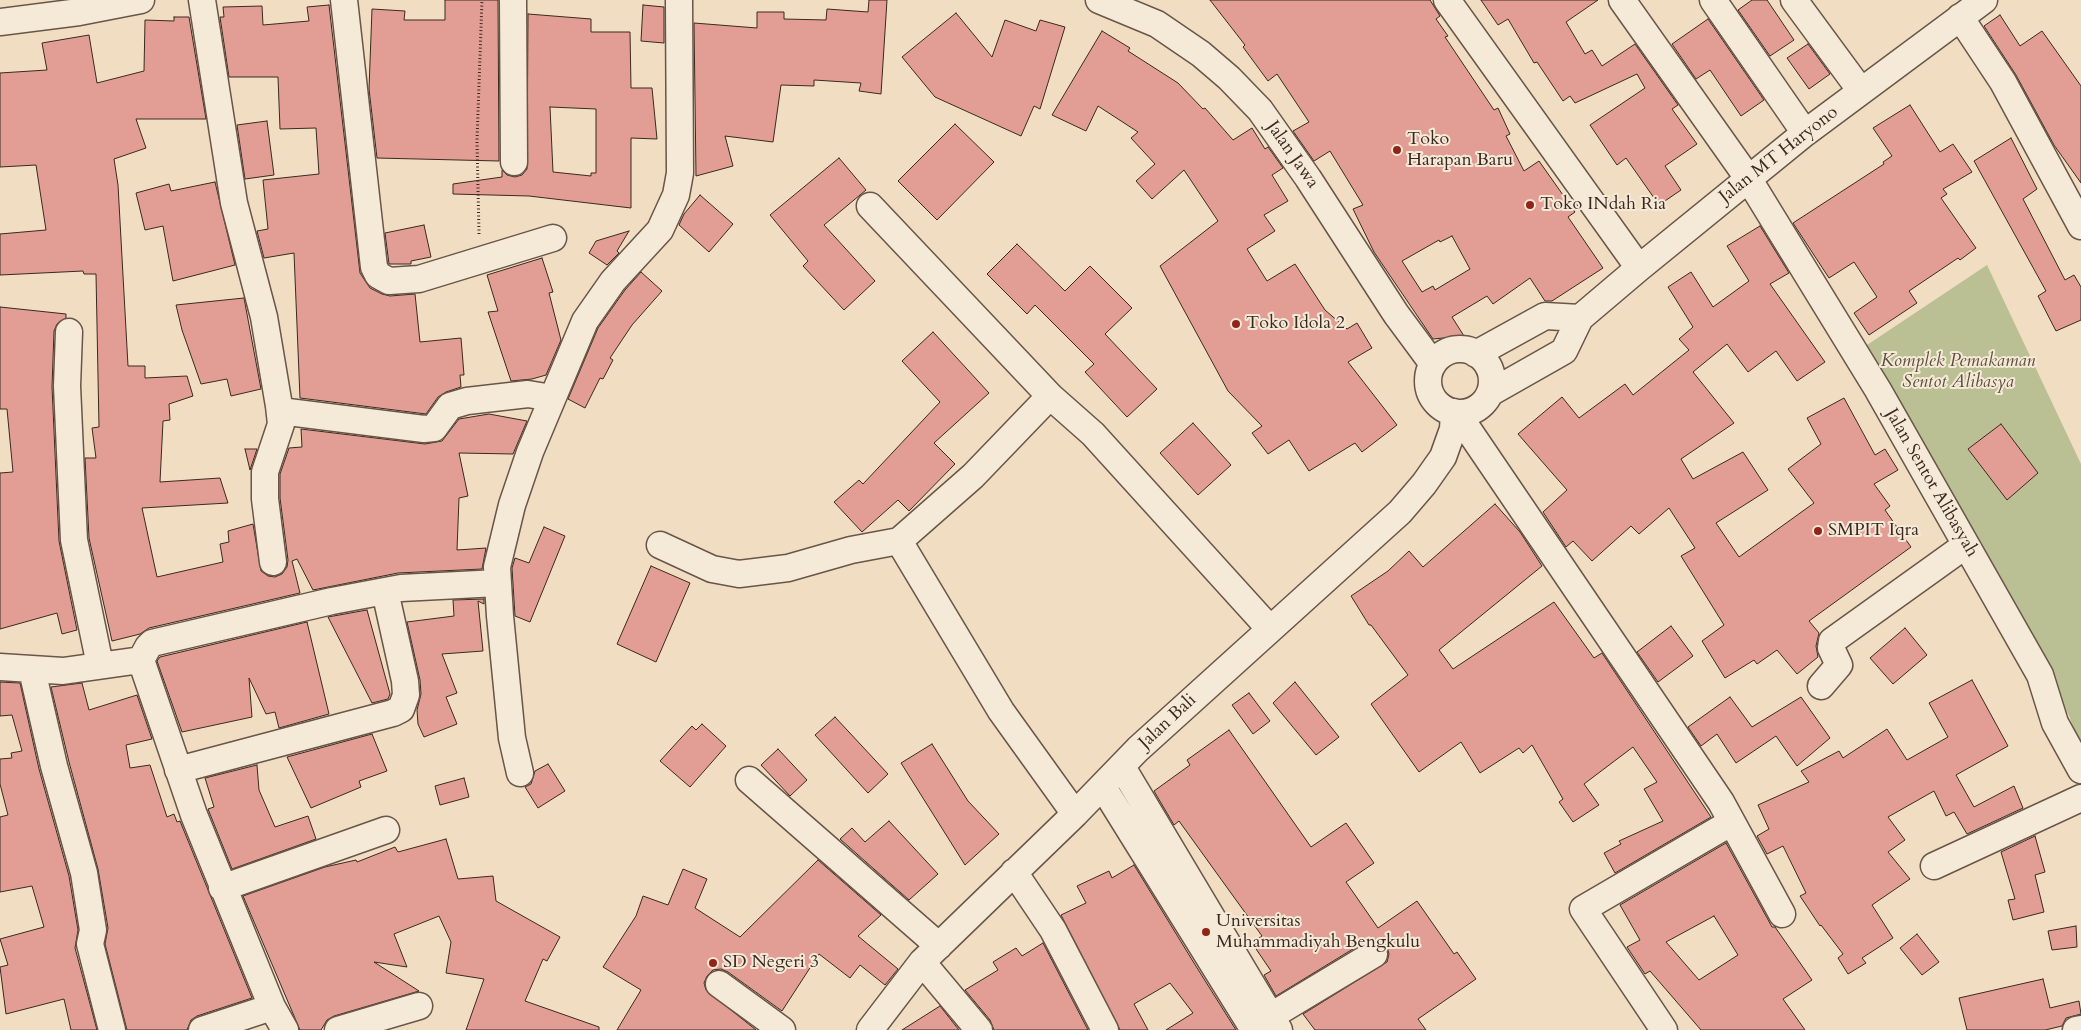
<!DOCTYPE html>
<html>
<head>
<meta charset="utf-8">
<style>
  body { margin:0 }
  canvas { display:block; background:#f0ddc2 }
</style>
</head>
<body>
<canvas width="2081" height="1030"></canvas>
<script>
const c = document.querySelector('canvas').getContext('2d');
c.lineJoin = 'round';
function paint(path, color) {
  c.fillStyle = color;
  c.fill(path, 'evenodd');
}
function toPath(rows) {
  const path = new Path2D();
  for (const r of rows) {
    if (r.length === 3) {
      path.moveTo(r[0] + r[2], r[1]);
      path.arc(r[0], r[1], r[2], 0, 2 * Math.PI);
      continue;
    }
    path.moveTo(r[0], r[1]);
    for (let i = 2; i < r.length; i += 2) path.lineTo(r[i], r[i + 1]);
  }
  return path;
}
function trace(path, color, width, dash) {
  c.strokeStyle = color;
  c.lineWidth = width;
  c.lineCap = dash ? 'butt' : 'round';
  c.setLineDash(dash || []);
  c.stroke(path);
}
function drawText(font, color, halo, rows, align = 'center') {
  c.font = font + ' Cardo,serif';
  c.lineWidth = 4;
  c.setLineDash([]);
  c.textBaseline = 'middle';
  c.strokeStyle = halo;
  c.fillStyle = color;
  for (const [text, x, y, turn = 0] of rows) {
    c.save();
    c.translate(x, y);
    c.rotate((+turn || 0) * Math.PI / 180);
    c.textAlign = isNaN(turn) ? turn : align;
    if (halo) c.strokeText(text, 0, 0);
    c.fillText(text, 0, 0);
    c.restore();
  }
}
paint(toPath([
  [1987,265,2081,464,2081,748,2070,718,2047,671,1861,349]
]), '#bac093');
const building = toPath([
  [445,0,498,0,499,161,377,158,369,89,372,9,405,11,404,20,445,20,445,0],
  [869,0,887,0,881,94,859,91,861,83,814,80,814,86,781,85,773,142,725,136,733,166,696,176,694,23,757,28,757,12,784,12,784,19,826,20,827,9,868,12,869,0],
  [1210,0,1430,0,1440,16,1436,19,1448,36,1445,37,1494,110,1498,108,1510,134,1506,136,1524,171,1539,161,1575,212,1568,217,1603,268,1552,301,1545,301,1530,278,1493,304,1487,296,1452,317,1464,336,1433,339,1374,252,1353,209,1363,205,1330,151,1314,161,1293,131,1309,122,1277,74,1268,81,1243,47,1245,45,1210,0],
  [1452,236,1470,269,1435,290,1433,286,1422,292,1402,261,1439,240,1440,242,1452,236],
  [1481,0,1598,0,1566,22,1585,54,1592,50,1602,66,1635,44,1678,105,1672,109,1697,144,1665,166,1681,190,1659,205,1626,158,1617,165,1590,125,1645,88,1637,74,1575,103,1570,96,1563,101,1537,62,1534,63,1508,19,1498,25,1481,0],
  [1752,0,1767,0,1794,40,1770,56,1738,10,1752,0],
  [329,5,360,273,370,288,382,294,390,296,415,294,420,342,461,338,464,375,460,375,461,387,446,392,438,397,426,414,300,398,294,253,264,258,257,231,268,229,263,180,319,174,316,128,280,129,278,77,229,77,220,17,224,17,223,7,262,6,263,25,309,21,307,7,329,5],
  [643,5,664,7,664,43,641,41,643,5],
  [956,13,992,57,1005,20,1036,31,1040,20,1065,27,1040,109,1034,106,1021,136,935,97,902,57,956,13],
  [528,14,591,19,591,32,630,32,631,88,652,88,657,139,631,138,631,208,529,196,453,194,453,184,502,177,502,170,507,175,515,177,522,175,527,169,528,14],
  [550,107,596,109,596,173,591,173,591,176,553,172,550,107],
  [2000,15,2020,46,2042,31,2081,86,2081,183,2054,145,2016,75,1984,26,2000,15],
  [174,17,189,17,206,119,136,119,146,148,114,159,118,185,128,366,145,366,145,378,187,376,193,396,169,404,170,420,163,421,160,482,220,478,228,503,142,508,157,577,223,562,220,544,229,542,228,531,253,524,261,571,268,576,275,577,282,574,287,567,288,560,280,498,280,474,289,448,302,447,301,429,425,444,442,441,459,419,489,414,527,421,513,454,459,453,468,496,459,498,457,550,486,548,482,569,398,573,313,590,297,559,292,561,300,593,149,628,140,634,112,641,89,538,85,458,96,458,92,428,99,427,96,274,84,274,83,271,0,275,0,234,46,230,36,165,0,167,0,73,47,70,42,43,89,35,97,83,144,71,145,20,174,21,174,17],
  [1708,19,1764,100,1741,116,1710,70,1696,79,1672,44,1708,19],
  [1102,31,1130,48,1128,51,1178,83,1203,109,1205,108,1233,140,1252,128,1265,149,1268,147,1283,168,1272,175,1288,201,1264,215,1275,231,1247,249,1267,281,1295,264,1325,310,1347,329,1357,323,1372,348,1348,362,1397,425,1362,452,1355,443,1309,471,1289,440,1268,454,1252,433,1262,426,1228,391,1160,266,1218,221,1184,170,1152,199,1136,181,1155,164,1131,138,1138,132,1098,106,1086,131,1052,115,1102,31],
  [1808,44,1830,74,1809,89,1787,58,1808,44],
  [1910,105,1940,152,1953,144,1972,172,1943,189,1947,194,1941,198,1976,248,1960,260,1958,258,1909,291,1917,303,1869,335,1854,313,1877,297,1854,262,1829,278,1793,223,1884,164,1883,162,1892,156,1873,128,1910,105],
  [267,121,274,175,245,179,237,125,267,121],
  [955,124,994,162,937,220,898,181,955,124],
  [2011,138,2037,189,2023,199,2065,280,2074,275,2081,287,2081,320,2056,331,2038,296,2046,291,1974,161,2011,138],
  [839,158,866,190,824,225,875,281,844,310,803,266,808,261,770,215,839,158],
  [215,182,235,265,173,281,163,226,145,230,136,193,169,184,171,191,215,182],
  [700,195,733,224,709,252,679,225,684,214,700,195],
  [424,225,431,257,411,261,411,264,389,264,385,233,424,225],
  [1760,226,1789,273,1770,284,1825,362,1797,381,1776,351,1748,372,1727,344,1693,372,1734,423,1681,459,1693,479,1743,452,1768,490,1716,523,1739,557,1814,503,1788,469,1821,444,1807,418,1844,398,1875,455,1885,449,1898,470,1874,484,1890,506,1885,510,1911,547,1809,621,1819,633,1816,646,1818,657,1797,674,1777,650,1757,664,1754,660,1725,678,1702,641,1724,625,1681,556,1695,548,1669,508,1639,534,1631,526,1592,561,1573,541,1566,547,1543,512,1567,490,1518,434,1562,397,1579,418,1625,384,1633,395,1689,350,1679,339,1693,327,1668,287,1691,272,1713,307,1749,281,1727,246,1760,226],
  [629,231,617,251,619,253,607,265,589,253,596,241,629,231],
  [1017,244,1065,291,1090,266,1132,308,1105,334,1157,389,1127,417,1085,372,1094,364,1035,305,1027,314,987,274,1017,244],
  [542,258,553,292,549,293,561,340,546,375,532,379,511,381,488,312,498,311,487,275,542,258],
  [641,272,662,291,632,325,610,358,613,360,603,379,600,378,585,408,568,399,598,328,625,290,641,272],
  [244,298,261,389,231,396,227,379,201,384,182,330,176,305,244,298],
  [0,307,66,314,66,318,57,324,54,331,52,387,59,541,77,630,62,634,57,613,0,629,0,473,13,472,7,409,0,409,0,307],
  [933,332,989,393,934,443,955,464,909,511,898,500,862,532,834,502,859,480,863,484,940,402,902,361,933,332],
  [1193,423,1231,465,1198,495,1160,453,1193,423],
  [2001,424,2038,473,2007,500,1968,449,2001,424],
  [245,449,257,449,250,470,245,449],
  [1495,504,1520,532,1542,566,1439,650,1453,669,1554,602,1594,658,1602,653,1711,817,1615,873,1604,853,1621,844,1619,841,1663,821,1644,789,1657,782,1633,747,1584,784,1599,805,1573,822,1559,802,1563,799,1532,745,1523,753,1519,748,1480,773,1461,742,1419,772,1371,704,1408,675,1371,625,1369,625,1351,596,1388,571,1409,551,1423,567,1495,504],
  [544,527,565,536,530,622,515,616,512,568,515,558,529,563,544,527],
  [651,566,690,583,656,662,617,644,651,566],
  [484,599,484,604,478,601,483,651,442,654,457,693,446,697,457,724,424,737,418,724,417,710,421,694,420,680,407,622,454,616,453,600,484,599],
  [367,610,390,694,388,699,372,703,328,617,367,610],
  [307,622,329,714,279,728,275,712,266,714,249,678,252,717,182,732,157,661,160,657,307,622],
  [1671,626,1693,656,1658,682,1637,652,1671,626],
  [1905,628,1927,655,1893,684,1870,658,1905,628],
  [1972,680,2008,746,1956,775,1974,807,2014,786,2023,808,1967,834,1954,812,1946,816,1934,791,1888,817,1905,840,1888,852,1910,879,1872,905,1893,938,1862,958,1866,963,1848,974,1838,958,1843,954,1821,925,1820,926,1800,896,1806,893,1783,846,1767,854,1757,836,1769,829,1758,805,1809,782,1801,771,1839,751,1843,758,1887,729,1907,760,1948,737,1929,703,1972,680],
  [0,682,20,683,39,769,69,876,78,930,75,948,97,1030,71,1030,64,999,6,1014,0,967,8,965,0,939,44,927,32,886,0,892,0,817,8,815,0,784,0,759,12,758,11,753,22,751,12,715,0,716,0,682],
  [1295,682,1339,737,1316,755,1273,703,1295,682],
  [82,683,89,710,137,695,152,739,126,745,130,768,150,765,167,817,174,814,177,822,180,821,252,998,197,1016,191,1020,187,1030,127,1030,105,944,108,928,98,869,69,762,51,687,82,683],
  [1249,693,1270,721,1253,734,1232,705,1249,693],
  [1730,697,1752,727,1801,697,1830,738,1797,766,1776,736,1736,763,1717,734,1701,746,1688,727,1730,697],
  [835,717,888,774,868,793,815,735,835,717],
  [702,724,726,746,690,787,660,761,692,726,696,730,702,724],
  [1229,730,1311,847,1346,823,1374,863,1346,882,1378,928,1417,901,1454,954,1457,952,1476,979,1418,1019,1426,1030,1315,1030,1303,1014,1387,962,1389,954,1387,947,1382,941,1374,939,1366,941,1276,996,1264,975,1271,971,1252,943,1262,936,1179,821,1174,825,1154,791,1190,765,1187,760,1229,730],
  [372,734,387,771,359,781,361,787,311,808,287,757,372,734],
  [932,744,968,801,999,834,965,865,901,763,932,744],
  [778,749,807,780,790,796,761,765,778,749],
  [548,764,565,791,538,808,525,787,531,784,535,771,548,764],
  [257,765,259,790,275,827,308,816,316,839,232,869,208,809,214,807,205,778,257,765],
  [464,778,469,797,440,805,435,786,464,778],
  [889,821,938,874,909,900,840,839,852,828,865,842,889,821],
  [2035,836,2045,872,2035,875,2044,912,2013,920,2008,900,2015,899,2001,852,2035,836],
  [446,839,458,879,493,876,496,901,560,937,547,961,543,959,525,1001,599,1027,599,1030,466,1030,484,979,446,973,451,942,439,916,394,934,407,967,374,962,419,991,334,1016,327,1020,321,1030,300,1030,243,896,325,867,356,860,357,862,395,847,398,852,446,839],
  [1726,843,1772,927,1775,927,1812,980,1783,999,1805,1030,1701,1030,1650,971,1645,974,1627,947,1640,940,1620,905,1726,843],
  [1714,916,1738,955,1699,980,1666,942,1714,916],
  [818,860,881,915,858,936,898,969,885,985,860,965,850,978,819,954,782,1011,728,972,721,969,713,970,707,976,704,983,706,990,756,1030,617,1030,641,990,603,967,636,916,643,896,668,905,683,869,707,879,695,908,740,937,818,860],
  [1134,865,1194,963,1236,1030,1166,1030,1193,1013,1170,983,1134,1004,1148,1030,1120,1030,1061,915,1086,903,1077,886,1109,871,1112,878,1134,865],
  [2076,926,2077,947,2052,950,2048,931,2076,926],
  [1917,934,1939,962,1922,975,1900,948,1917,934],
  [1043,943,1088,1030,994,1030,990,1020,965,990,998,970,993,962,1016,948,1022,956,1043,943],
  [2043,979,2050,1008,2079,1001,2081,1014,2066,1018,2062,1026,2045,1030,1967,1030,1959,998,2043,979],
  [940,1006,959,1030,902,1030,940,1006]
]);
paint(building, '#e29e94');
trace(building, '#3b291f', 1);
const minor = toPath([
  [202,0,234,203,264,317,279,406,281,424,265,472,265,499,273,562],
  [344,0,374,267,378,275,389,281,419,279,553,238],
  [513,0,514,162],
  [1099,0,1157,24,1201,54,1229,78,1260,110,1308,178,1396,314,1433,364],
  [1447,0,1639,268],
  [1622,0,1748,178,1878,390,2040,675,2055,723,2081,770],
  [1713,0,1805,133],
  [1794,0,1861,91],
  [1960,17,2003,82,2081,226],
  [0,22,79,12,141,0],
  [870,206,1050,396,1093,434,1270,629],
  [69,332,67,386,74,540,100,665],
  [1460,381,32],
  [1476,354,1545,316,1580,318],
  [1490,393,1564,351,1580,318,1639,268,1805,133,1984,0],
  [1050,396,973,476,899,541,1001,711,1075,814],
  [280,411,424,429,434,428,450,406,467,401,528,394,552,398],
  [1457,413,1721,802,1782,914],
  [660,545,712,569,739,574,788,568,851,550,899,541],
  [141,660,148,647,152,643,332,601,401,588,498,583],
  [0,667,63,671,141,660,194,815,272,1007,285,1030],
  [32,670,54,766,84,873,93,930,90,944,112,1030],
  [1821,686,1839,665,1831,648,1832,641,1966,545],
  [1122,767,1279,1030],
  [178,770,393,713,401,709,406,695,405,681,385,591],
  [520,773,512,738,500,616,497,567,512,505,530,452,585,321,613,281,660,230,676,195,680,173,679,0],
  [749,780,939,946],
  [1103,787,1254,1030],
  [1934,866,2081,798],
  [1014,872,1053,930,1105,1030],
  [222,888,386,830],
  [922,962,979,1030],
  [719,984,782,1030],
  [1271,1016,1374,954],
  [202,1030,272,1007],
  [338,1030,419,1006],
  [870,1030,922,962,1075,814,1138,749,1400,512,1424,484,1443,457,1453,429,1454,412],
  [1664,1030,1583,909,1732,822],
  [2076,1030,2081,1029]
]);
trace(minor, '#685648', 29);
trace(toPath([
  [479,234,477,141,482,0]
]), '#3b291f', 3, [1, 2.5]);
trace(minor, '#f5e9d7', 26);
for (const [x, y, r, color] of [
  [1397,150,5,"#8f2418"],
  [1530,205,5,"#8f2418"],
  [1236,324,5,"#8f2418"],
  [1818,531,5,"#8f2418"],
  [1206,932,5,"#8f2418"],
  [713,963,5,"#8f2418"]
]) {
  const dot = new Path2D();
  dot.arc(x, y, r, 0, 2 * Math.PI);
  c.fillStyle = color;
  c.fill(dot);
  trace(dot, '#f5e9d7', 2);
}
drawText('18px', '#3b291f', '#f5e9d7', [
  ["Toko",1407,140],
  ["Harapan Baru",1407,161],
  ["Toko INdah Ria",1540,205],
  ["Toko Idola 2",1246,324],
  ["SMPIT Iqra",1828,531],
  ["Universitas",1216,922],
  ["Muhammadiyah Bengkulu",1216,943],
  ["SD Negeri 3",723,963]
], 'left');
drawText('18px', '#3b291f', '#f5e9d7', [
  ["Jalan Jawa",1292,155,55],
  ["Jalan MT Haryono",1779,155,-38],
  ["Jalan Sentot Alibasyah",1931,483,60],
  ["Jalan Bali",1168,722,-43]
]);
drawText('italic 18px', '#5b4f3c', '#f5e9d7', [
  ["Komplek Pemakaman",1958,362],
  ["Sentot Alibasya",1958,383]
]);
</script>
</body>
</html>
